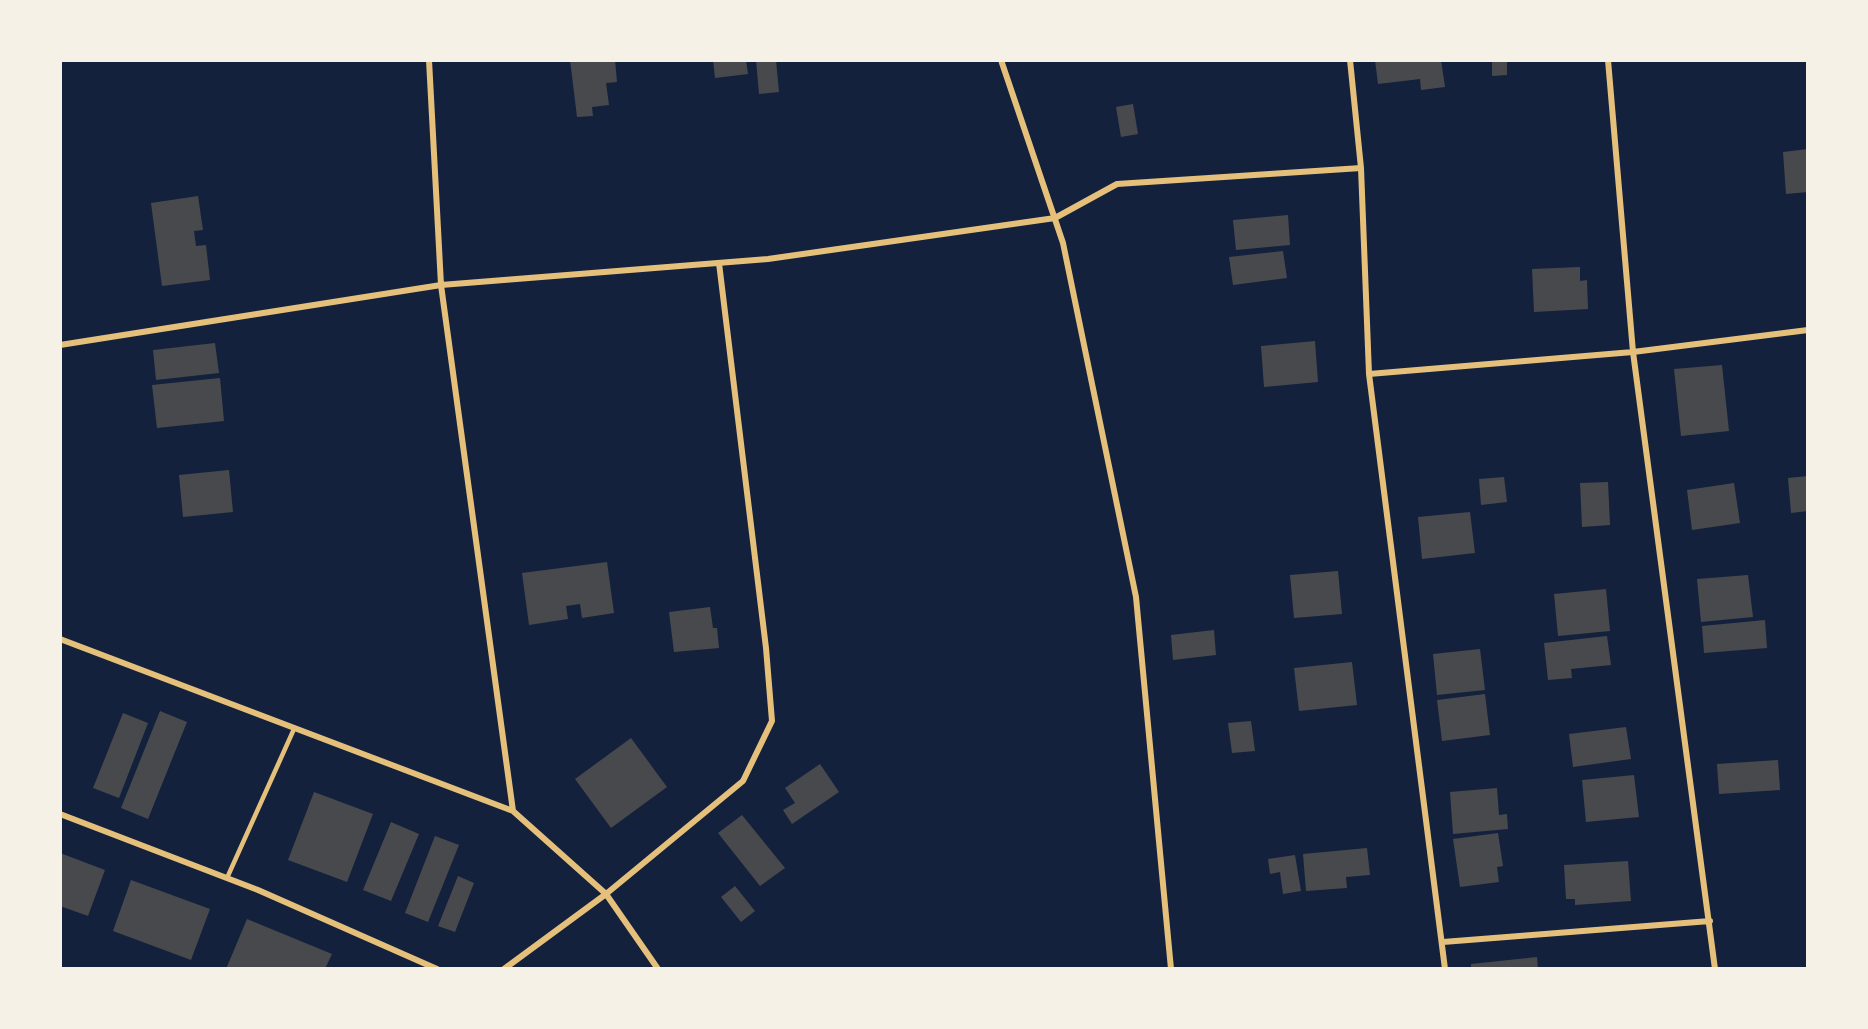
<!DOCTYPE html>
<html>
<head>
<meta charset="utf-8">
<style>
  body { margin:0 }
  #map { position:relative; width:1868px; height:1029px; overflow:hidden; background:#14213d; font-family:"Roboto Condensed",sans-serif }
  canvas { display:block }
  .frame { position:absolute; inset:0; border:62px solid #f6f1e7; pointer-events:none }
</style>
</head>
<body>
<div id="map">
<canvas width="1868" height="1029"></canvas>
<div class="frame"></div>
</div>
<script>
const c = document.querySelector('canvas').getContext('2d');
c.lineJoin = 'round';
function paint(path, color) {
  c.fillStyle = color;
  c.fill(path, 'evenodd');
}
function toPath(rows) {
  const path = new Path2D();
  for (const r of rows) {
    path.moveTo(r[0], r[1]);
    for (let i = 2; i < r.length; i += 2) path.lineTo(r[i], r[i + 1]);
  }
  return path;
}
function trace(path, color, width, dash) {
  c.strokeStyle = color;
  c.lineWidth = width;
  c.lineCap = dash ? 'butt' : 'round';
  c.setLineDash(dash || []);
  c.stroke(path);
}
paint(toPath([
  [570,60,615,60,617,82,606,83,609,105,592,107,593,116,577,117],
  [713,60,746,60,748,74,715,78],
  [756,60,776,60,779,92,759,94],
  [1375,60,1441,60,1445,87,1421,90,1420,79,1378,84],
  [1492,60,1507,60,1507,75,1492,76],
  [1133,104,1138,134,1121,137,1116,107],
  [1808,149,1808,192,1786,194,1783,152],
  [198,196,203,230,194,231,196,246,206,245,210,280,162,286,151,203],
  [1288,215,1290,245,1236,250,1233,220],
  [1283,251,1287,278,1233,285,1229,257],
  [1580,267,1580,281,1587,280,1588,309,1534,312,1532,269],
  [1315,341,1318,382,1264,387,1261,346],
  [215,343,219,373,156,380,153,350],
  [1722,365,1729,431,1681,436,1674,369],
  [220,378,224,421,157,428,152,385],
  [229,470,233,512,183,517,179,475],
  [1808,476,1808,511,1791,513,1788,478],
  [1504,477,1507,502,1481,505,1479,479],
  [1608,482,1610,525,1582,527,1580,483],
  [1734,483,1740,523,1692,530,1687,490],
  [1470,512,1475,553,1422,559,1418,517],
  [607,562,614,613,582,618,580,604,566,606,568,619,529,625,522,573],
  [1338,571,1342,614,1294,618,1290,575],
  [1748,575,1753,617,1701,622,1697,579],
  [1606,589,1610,631,1558,636,1554,594],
  [710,607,713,628,717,628,719,648,674,652,669,612],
  [1765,620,1767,648,1704,653,1702,626],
  [1214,630,1216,655,1173,660,1171,635],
  [1607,636,1611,665,1571,669,1572,678,1548,680,1544,643],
  [1480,649,1485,690,1437,695,1433,654],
  [1352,662,1357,705,1299,711,1294,668],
  [1485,694,1490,735,1442,741,1437,700],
  [160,711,187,722,148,819,121,808],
  [123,713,148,723,119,798,93,788],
  [1251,721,1255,751,1232,753,1228,723],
  [1626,727,1631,759,1573,767,1569,734],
  [631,738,667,787,611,828,575,779],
  [1778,760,1780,790,1719,794,1717,764],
  [820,764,839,792,792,824,783,810,795,803,785,788],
  [1634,775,1639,817,1586,822,1582,780],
  [1497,788,1499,815,1507,814,1508,829,1453,834,1450,792],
  [314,792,373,814,347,882,288,860],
  [742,815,785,868,760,886,718,833],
  [391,822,419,834,391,901,363,890],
  [1498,833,1503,866,1497,867,1499,882,1460,887,1453,839],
  [435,836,459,845,428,922,405,913],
  [1367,848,1370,875,1346,877,1347,888,1306,891,1303,854],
  [60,853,105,870,88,916,60,906],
  [1295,855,1301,891,1283,894,1280,872,1270,874,1268,859],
  [1628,861,1631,901,1575,905,1575,899,1566,899,1564,865],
  [458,876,474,883,455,932,438,926],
  [131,880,210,909,191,960,113,931],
  [735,886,755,911,741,922,721,897],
  [247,919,332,954,325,969,226,969],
  [1537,957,1538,969,1471,969,1471,964]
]), '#48494c');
trace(toPath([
  [227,878,294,729]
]), '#e5c07b', 4.5);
trace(toPath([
  [429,60,441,285,513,811,606,894,743,781,772,721,766,648,719,263],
  [1001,60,1063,243,1136,597,1171,969],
  [1350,60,1361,168,1369,374,1445,969],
  [1608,60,1633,352,1715,969],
  [60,345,441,285,768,259,1055,218,1117,184,1361,168],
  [1369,374,1633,352,1808,330],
  [60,639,513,811],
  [60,814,258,890,437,969],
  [1443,942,1710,921],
  [504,969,606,894,658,969]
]), '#e5c07b', 6);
</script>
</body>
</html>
